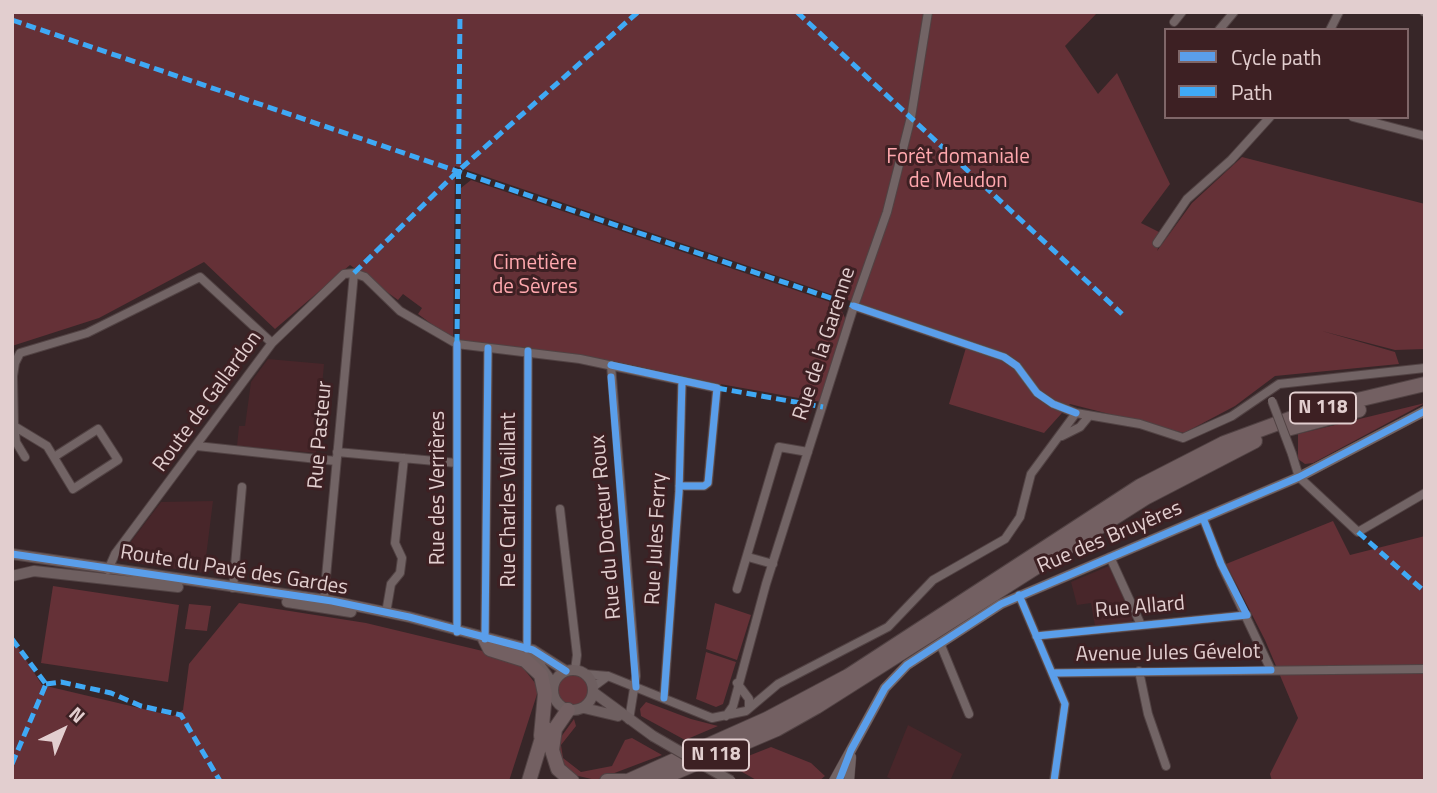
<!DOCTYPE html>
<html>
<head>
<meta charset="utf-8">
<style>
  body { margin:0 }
  #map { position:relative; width:1437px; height:793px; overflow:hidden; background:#372628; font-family:"Titillium Web",sans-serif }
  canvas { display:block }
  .frame { position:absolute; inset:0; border:14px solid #e2cecf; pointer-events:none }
  .legend { position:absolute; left:1164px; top:28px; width:245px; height:91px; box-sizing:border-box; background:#3d2023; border:2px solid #7f6668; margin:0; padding:9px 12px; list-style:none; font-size:21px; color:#e2cecf }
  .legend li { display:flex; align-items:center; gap:14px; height:35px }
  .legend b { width:35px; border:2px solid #7f6668 }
  .north { position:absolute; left:28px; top:695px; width:70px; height:70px; -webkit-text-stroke:5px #3d2023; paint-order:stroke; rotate:43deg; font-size:19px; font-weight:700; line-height:28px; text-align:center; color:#e2cecf }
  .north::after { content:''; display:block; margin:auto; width:24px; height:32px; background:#e2cecf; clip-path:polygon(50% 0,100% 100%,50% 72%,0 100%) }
</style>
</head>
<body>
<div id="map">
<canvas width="1437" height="793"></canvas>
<div class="frame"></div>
<ul class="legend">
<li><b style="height:9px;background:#5a9eea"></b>Cycle path</li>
<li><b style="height:9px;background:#3fa9f5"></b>Path</li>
</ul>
<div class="north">N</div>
</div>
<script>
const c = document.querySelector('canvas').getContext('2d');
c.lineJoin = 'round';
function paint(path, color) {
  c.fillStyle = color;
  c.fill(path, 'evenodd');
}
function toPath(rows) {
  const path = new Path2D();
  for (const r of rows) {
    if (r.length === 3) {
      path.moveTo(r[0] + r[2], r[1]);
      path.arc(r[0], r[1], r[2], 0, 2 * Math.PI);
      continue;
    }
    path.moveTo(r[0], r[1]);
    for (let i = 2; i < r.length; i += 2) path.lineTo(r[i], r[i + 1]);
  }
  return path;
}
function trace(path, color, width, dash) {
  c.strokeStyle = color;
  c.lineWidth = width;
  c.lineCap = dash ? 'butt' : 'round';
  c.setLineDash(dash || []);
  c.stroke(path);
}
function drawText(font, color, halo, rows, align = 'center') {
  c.font = font + ' "Titillium Web",sans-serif';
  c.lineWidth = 6;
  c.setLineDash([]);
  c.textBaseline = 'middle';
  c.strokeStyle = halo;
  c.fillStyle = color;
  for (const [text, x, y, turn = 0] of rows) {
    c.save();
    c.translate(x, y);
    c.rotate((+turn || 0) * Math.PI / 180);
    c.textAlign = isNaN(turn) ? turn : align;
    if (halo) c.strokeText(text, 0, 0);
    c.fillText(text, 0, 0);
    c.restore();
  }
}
paint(toPath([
  [268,359,324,364,316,453,237,446,239,426,245,426,251,382],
  [213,501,204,573,127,562,123,552,161,502],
  [1109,566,1133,618,1131,623,1095,626,1091,603,1077,605,1071,582],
  [908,725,962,754,950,781,895,781,887,777]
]), '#48262a');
paint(toPath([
  [12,12,1098,12,1065,46,1098,94,1117,73,1170,184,1141,223,1163,234,1157,251,1192,203,1242,157,1425,204,1425,349,1395,350,1322,331,1395,352,1399,364,1275,376,1235,406,1184,433,1070,404,1044,433,949,404,968,341,455,166,453,340,418,314,422,308,403,294,398,300,350,265,275,329,204,262,99,318,12,346],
  [471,180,839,305,846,320,821,402,720,384,581,355,460,341,461,188],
  [1425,403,1313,463,1305,464,1298,459,1298,434],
  [1333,521,1350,555,1425,536,1425,781,1272,781,1270,774,1298,718,1265,640,1226,564],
  [53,586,179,605,168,682,41,663],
  [239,603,366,623,516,659,539,688,509,781,12,781,12,638,42,685,173,716,183,710,189,664],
  [715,603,751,615,737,660,706,649],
  [189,604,211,606,207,631,185,629],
  [706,652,736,662,723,704,716,707,696,699],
  [572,690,16],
  [646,702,691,719,718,726,685,740,641,716,640,709],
  [574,719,576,726,561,745,563,758,581,772,612,766,625,740,632,738,662,755,596,780,574,775,563,766,558,752,558,741],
  [771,747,811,763,825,776,819,781,758,781,728,764]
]), '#653137');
const minor = toPath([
  [1424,12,1425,12],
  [1174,22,1182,12],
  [1219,30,1234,12],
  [1330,30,1339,12],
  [1353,117,1425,136],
  [1157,243,1187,199,1231,160,1270,117],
  [854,306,1004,357,1017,366,1037,393,1053,404,1076,413,1140,424,1183,438,1232,416,1279,384,1425,368],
  [611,365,636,676,629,720],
  [14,426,16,442,25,457],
  [1062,436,1080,427,1089,416],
  [197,446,336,461],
  [337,452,457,463],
  [1292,454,1299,477,1358,532,1425,493],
  [54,457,98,429,118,460,73,489,47,446,14,426,13,376,15,363,20,353,87,333,200,277,272,343],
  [560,509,577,655,575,670],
  [1203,518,1221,564,1271,670],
  [748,557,773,564],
  [1110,557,1141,625],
  [108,570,115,554,272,343,344,274,354,273,365,277,400,311,457,344,580,359,717,388,708,483,704,486,679,486],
  [233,588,242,487],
  [737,589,779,447,808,452],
  [1019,595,1065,704,1054,781],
  [324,599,354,273],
  [386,613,391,584,400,573,402,558,395,543,404,458],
  [457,632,457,344],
  [1036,636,1247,615],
  [485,639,488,348],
  [940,643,969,714],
  [527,649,528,351],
  [1139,671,1148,714,1166,766],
  [1052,673,1425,669],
  [585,674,608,676,712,718,746,711,778,684,888,627,933,580,1005,539,1020,517,1031,474,1076,413],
  [737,683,749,699,749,707],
  [593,687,608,676],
  [664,698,679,492,682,381],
  [726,716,733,706,766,584,854,306,887,212,911,117,928,12]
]);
const tertiary = toPath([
  [834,781,885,688,907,665,1001,604,1299,477,1425,411],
  [849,781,851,757]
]);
const secondary = toPath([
  [12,554,332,601,409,617,533,650,566,671],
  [12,576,34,571,178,587],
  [287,602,351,612],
  [531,653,553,684],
  [573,690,20],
  [593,692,653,736],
  [584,708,618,716]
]);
const trunk = toPath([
  [1287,429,1359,410],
  [485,639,490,649,525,660,541,675,545,694,541,736],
  [568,710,555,729,552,750,558,769,572,781],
  [529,781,545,728],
  [607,781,625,781],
  [628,781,767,719,848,676,1140,486,1224,443,1311,411,1425,384],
  [655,781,777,729,816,707,1145,498,1255,441]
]);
trace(minor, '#514243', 10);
trace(tertiary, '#514243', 11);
trace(secondary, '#514243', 12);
trace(trunk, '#514243', 16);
trace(minor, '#726465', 8);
trace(tertiary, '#726465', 10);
trace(secondary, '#6e5f60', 10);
trace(trunk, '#736062', 14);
const minorBridge = toPath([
  [1272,401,1292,454]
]);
const secondaryBridge = toPath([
  [653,736,731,781]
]);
trace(minorBridge, '#514243', 10, []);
trace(secondaryBridge, '#514243', 12, []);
trace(minorBridge, '#726465', 8);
trace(secondaryBridge, '#6e5f60', 10);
trace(toPath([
  [797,12,1122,314],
  [12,20,854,306],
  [354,273,458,171,638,12],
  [457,344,460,12],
  [717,388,823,407],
  [1358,532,1425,592],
  [12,639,46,684],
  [46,684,61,682,111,693,141,706,181,715,220,781],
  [12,764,46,684]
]), '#3fa9f5', 5, [10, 5]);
trace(toPath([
  [854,306,1004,357,1017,366,1037,393,1053,404,1076,413],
  [611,365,717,388,708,483,704,486,679,486],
  [611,377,636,687],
  [12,554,332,601,409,617,533,650,566,671],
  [1019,595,1065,704,1054,781],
  [457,632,457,344],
  [1036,636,1247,615,1221,564,1203,518],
  [485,639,488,348],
  [527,649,528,351],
  [1052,673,1271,670],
  [664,698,679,492,682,381],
  [839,781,851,750,885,688,907,665,1001,604,1299,477,1425,411]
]), '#5a9eea', 7);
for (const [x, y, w] of [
  [1323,408,66],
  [716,755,66]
]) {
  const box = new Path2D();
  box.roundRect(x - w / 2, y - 15.5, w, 31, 5);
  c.fillStyle = '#3d2023';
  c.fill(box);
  trace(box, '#e2cecf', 2);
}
drawText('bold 19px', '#e2cecf', null, [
  ["N 118",1323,408],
  ["N 118",716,755]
]);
drawText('21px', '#ffa8ae', '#3d2023', [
  ["Forêt domaniale",958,158],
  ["de Meudon",958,182],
  ["Cimetière",535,264],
  ["de Sèvres",535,288]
]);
drawText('21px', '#e2cecf', '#3d2023', [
  ["Rue de la Garenne",825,344,-72],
  ["Route de Gallardon",208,402,-54],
  ["Rue Pasteur",321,435,-85],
  ["Rue des Verrières",439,488,-90],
  ["Rue Charles Vaillant",510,500,-90],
  ["Rue du Docteur Roux",607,527,-95],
  ["Rue des Bruyères",1110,538,-23],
  ["Rue Jules Ferry",657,539,-87],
  ["Route du Pavé des Gardes",234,571,9],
  ["Rue Allard",1140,608,-5],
  ["Avenue Jules Gévelot",1168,654,-1]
]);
</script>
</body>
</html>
